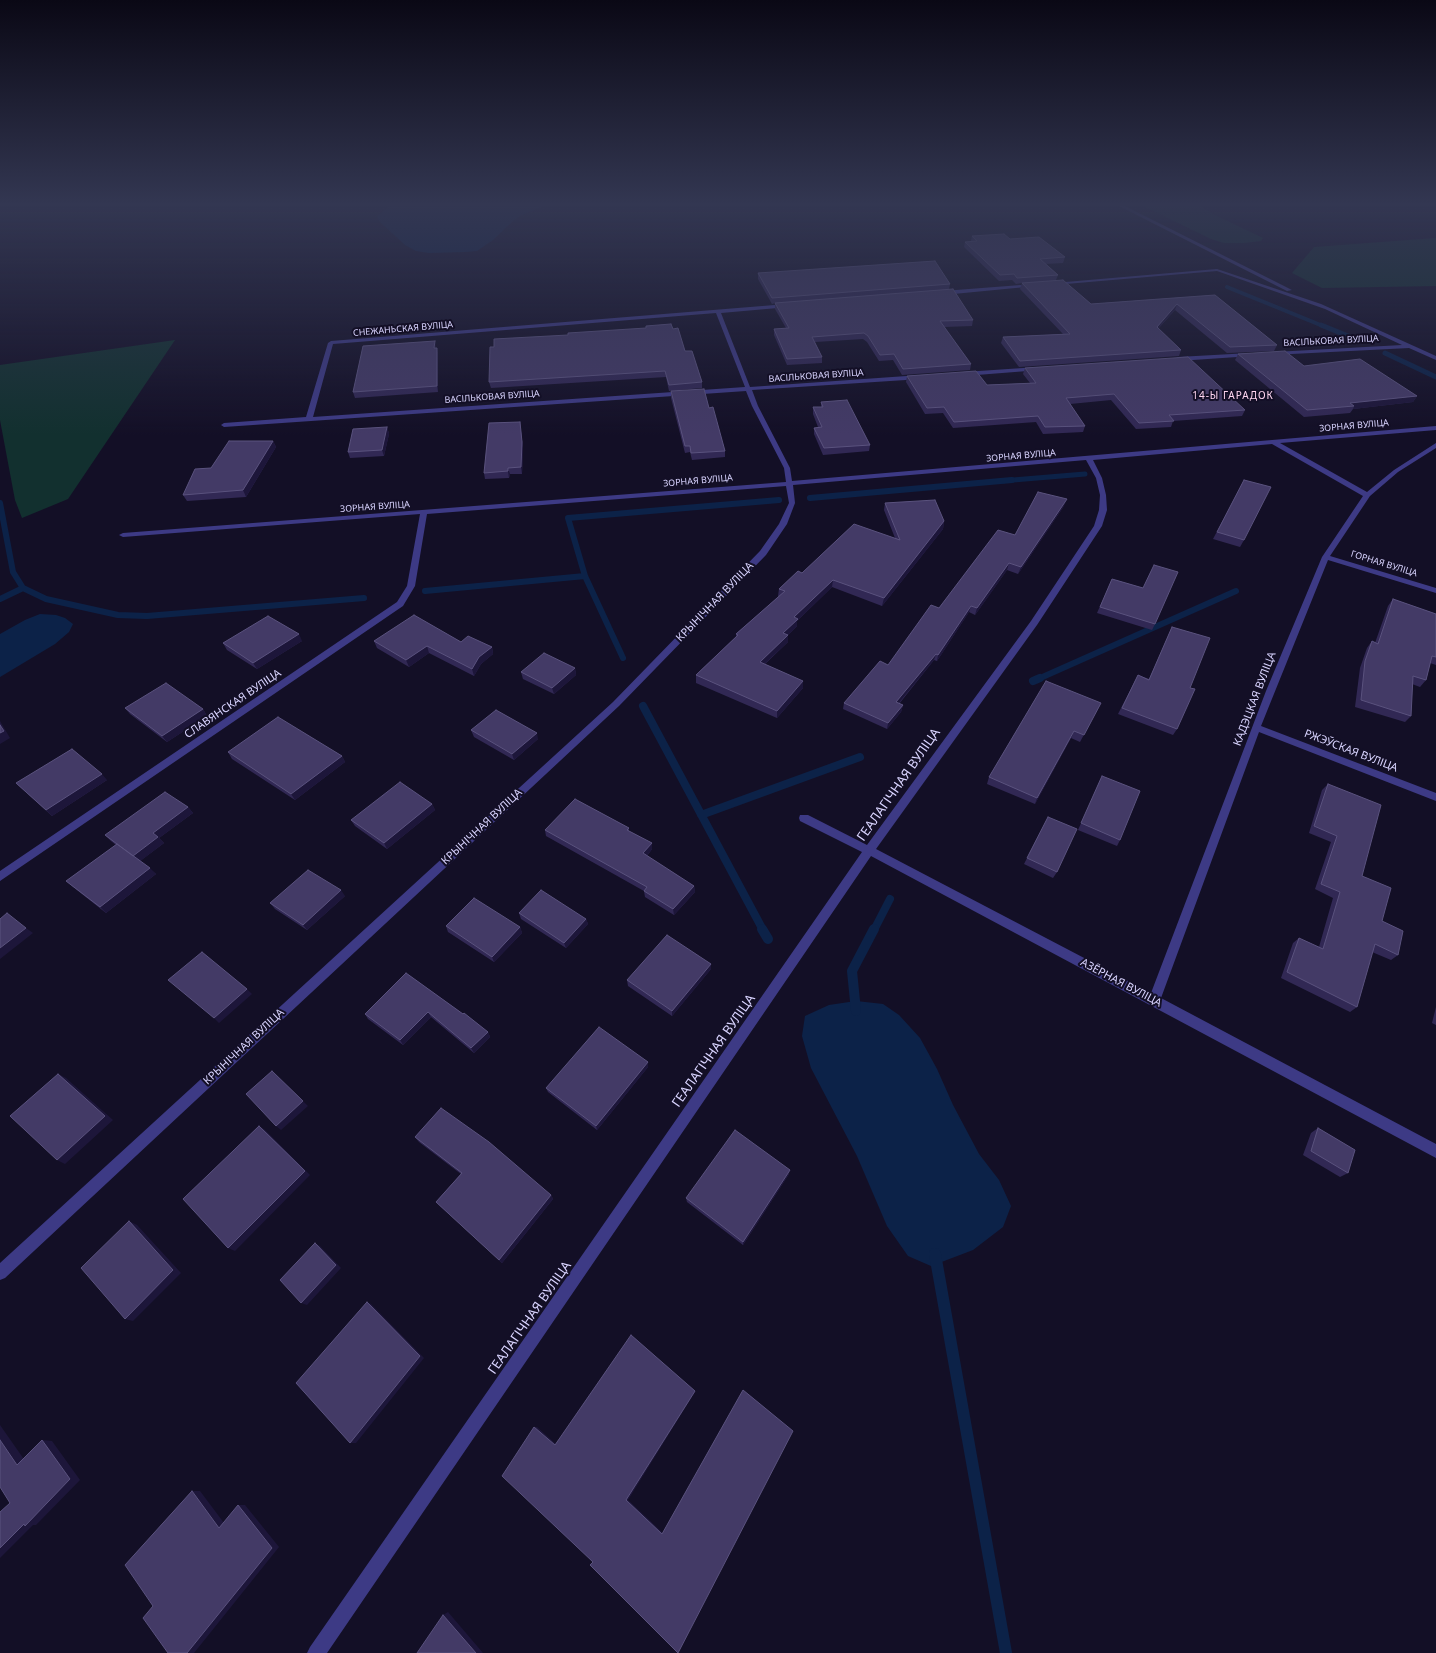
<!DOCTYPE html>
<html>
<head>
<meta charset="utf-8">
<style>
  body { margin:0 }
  canvas { display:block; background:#130f26 }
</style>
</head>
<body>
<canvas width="1436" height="1653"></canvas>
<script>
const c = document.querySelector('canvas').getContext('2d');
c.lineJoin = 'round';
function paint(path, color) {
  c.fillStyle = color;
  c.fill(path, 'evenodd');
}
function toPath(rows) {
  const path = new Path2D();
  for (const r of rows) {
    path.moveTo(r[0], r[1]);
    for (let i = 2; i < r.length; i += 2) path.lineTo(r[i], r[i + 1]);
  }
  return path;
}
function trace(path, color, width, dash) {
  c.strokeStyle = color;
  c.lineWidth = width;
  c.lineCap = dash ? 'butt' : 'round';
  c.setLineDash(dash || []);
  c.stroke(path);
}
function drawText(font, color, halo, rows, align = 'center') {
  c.font = font + ' "Noto Sans",sans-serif';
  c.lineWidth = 4;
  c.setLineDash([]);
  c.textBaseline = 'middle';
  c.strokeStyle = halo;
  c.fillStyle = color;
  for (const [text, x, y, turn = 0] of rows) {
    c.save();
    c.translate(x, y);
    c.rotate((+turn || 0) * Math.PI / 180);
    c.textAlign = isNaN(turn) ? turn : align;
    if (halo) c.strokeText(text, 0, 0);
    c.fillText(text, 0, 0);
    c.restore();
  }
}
paint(toPath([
  [1137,203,1195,203,1219,217,1263,238,1261,241,1244,243,1224,243,1211,239],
  [1436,238,1436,286,1322,288,1292,273,1314,247],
  [175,340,68,499,22,518,15,500,0,420,0,365]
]), '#12302f');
paint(toPath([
  [389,203,551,203,520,216,512,222,493,240,477,251,465,252,429,253,416,251,405,245,379,221,377,216,390,205],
  [40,614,56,615,65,618,73,624,69,632,55,644,0,677,0,634,25,620],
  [856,1001,883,1004,899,1015,920,1038,937,1069,953,1105,979,1154,999,1180,1011,1206,1003,1227,973,1250,931,1266,908,1256,887,1226,857,1156,811,1068,802,1036,805,1016,829,1005]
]), '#0c2248');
trace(toPath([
  [1227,287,1323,326]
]), '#0c2248', 4);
trace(toPath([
  [1321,325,1353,338],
  [1385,353,1436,377],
  [1001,481,1085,474]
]), '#0c2248', 5);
trace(toPath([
  [810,498,1012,480],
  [0,503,13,572,23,588,46,599,118,615,147,616,364,598],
  [425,591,585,576],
  [0,599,23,588],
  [623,658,585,576,568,518,779,500],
  [1038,679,1236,591]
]), '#0c2248', 6);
trace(toPath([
  [1033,681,1040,678],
  [643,706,763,930],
  [701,815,860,757],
  [874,930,890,899]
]), '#0c2248', 8);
trace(toPath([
  [762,929,768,939],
  [856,1011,852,971,874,929]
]), '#0c2248', 10);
trace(toPath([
  [935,1254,1006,1653]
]), '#0c2248', 12);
paint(toPath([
  [1113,203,1119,203,1292,290,1287,291,1113,203],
  [1217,269,1321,304,1436,356,1436,360,1409,348,1272,355,1271,354,1274,352,1402,345,1325,309,1217,271,1054,285,1052,284,1054,283,1217,269],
  [1034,284,1036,286,943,295,940,293,943,291,1034,284],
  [787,304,790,306,789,307,721,313,750,387,921,375,924,377,921,379,752,390,758,406,790,468,792,481,1436,426,1436,430,1280,443,1367,492,1394,470,1436,443,1436,448,1398,472,1370,496,1330,556,1436,588,1436,593,1328,560,1261,726,1436,793,1436,801,1259,732,1161,998,1436,1144,1436,1158,871,856,327,1653,307,1653,310,1647,862,852,800,821,799,818,800,815,808,815,867,845,1031,621,1094,526,1099,510,1100,495,1096,478,1086,460,793,485,795,503,787,524,766,555,619,706,5,1278,0,1280,0,1263,613,702,760,551,779,524,789,503,786,486,427,514,415,586,403,606,0,881,0,871,397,602,407,586,420,514,123,537,119,535,123,533,786,482,784,468,752,406,746,391,224,427,221,425,224,423,306,417,328,343,331,341,787,304],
  [716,313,745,387,313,417,333,344,716,313],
  [1272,444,1363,496,1322,557,1266,691,1151,993,876,849,1037,625,1102,526,1107,510,1106,495,1102,478,1093,460,1272,444],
  [1250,353,1253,355,1252,356,1178,361,1175,359,1178,357,1250,353],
  [1038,367,1041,369,1040,370,964,376,961,374,964,372,1038,367]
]), '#3d3a85');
paint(toPath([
  [972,236,1010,239,1065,257,1063,263,1045,264,1058,275,1056,280,1091,304,1215,295,1277,345,1274,351,1227,353,1175,310,1158,329,1181,350,1179,356,1019,367,1001,343,1003,337,1063,334,1020,289,1022,283,1016,284,1012,280,999,281,964,247,965,242,971,241],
  [758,273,950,284,949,289,973,320,972,326,944,327,971,364,970,370,902,375,893,360,879,361,867,342,863,339,815,342,822,357,822,363,787,365,774,335,774,329,786,328,775,309,775,303,772,304,758,279],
  [673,329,702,382,702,388,669,391,666,377,491,388,489,382],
  [436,348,438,354,438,392,355,398,353,392],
  [1238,354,1304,366,1417,396,1413,402,1353,409,1350,413,1304,417,1235,360],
  [1025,368,1245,410,1242,416,1173,421,1171,427,1136,429,1111,400,1070,404,1085,426,1083,432,1043,434,1036,422,953,428,943,413,925,414,906,382,907,376,987,385,1030,383,1023,374],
  [671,391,709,408,725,451,725,457,692,460,690,452,685,453,671,398],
  [821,402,870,445,869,451,823,455,814,434,814,428,818,427,813,414,813,407,821,407],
  [520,422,523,448,522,474,510,474,509,478,485,479,484,473],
  [387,427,389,434,384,456,350,458,348,452],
  [273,441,276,447,246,497,187,501,183,495,211,468],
  [1244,480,1244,540,1240,547,1213,539],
  [885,503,944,521,943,529,882,606,832,587,797,621,797,626,788,635,788,642,765,664,803,688,777,718,696,683,696,675,736,637,736,634,779,597,778,596,779,589,802,573,895,538,884,510],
  [1064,506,1018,574,1007,570,975,615,969,612,937,661,934,660,899,704,903,705,901,712,887,729,843,709,844,703,888,665,939,608,1015,535],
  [1112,579,1143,588,1155,624,1152,630,1097,613],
  [1393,599,1436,614,1436,665,1430,663,1426,680,1420,687,1412,684,1411,716,1405,722,1355,707,1360,668,1367,648,1372,641,1375,643,1388,606],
  [1172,627,1177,729,1173,735,1118,714,1138,675,1149,679],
  [302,641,257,669,227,650,223,643],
  [374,641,461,642,492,647,493,654,481,664,474,676,429,653,409,667,377,648],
  [575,668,576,675,554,694,523,679,521,672],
  [1101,703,1080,742,1071,738,1035,804,987,784,989,777],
  [125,708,203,709,207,716,167,742,130,714],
  [471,730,538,739,514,760,474,737],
  [228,752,342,756,345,762,295,800,232,759],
  [1102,776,1120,840,1117,846,1078,830,1099,783],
  [107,780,52,816,16,783],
  [1328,784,1362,876,1382,921,1398,955,1391,960,1372,952,1357,1007,1350,1012,1281,978,1293,943,1299,938,1319,947,1333,898,1315,889,1331,842,1309,833,1322,790],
  [432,804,435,810,387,849,355,826,351,820],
  [188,807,193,813,159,838,164,843,140,861,156,874,106,913,73,887,66,881,116,845,111,841,105,835],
  [1048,817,1057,872,1053,878,1024,864],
  [629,828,629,831,652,849,647,856,694,886,695,892,674,915,645,897,644,891,546,836,545,830],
  [345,896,307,930,275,909,270,903],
  [519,913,586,919,588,924,566,948,521,919],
  [446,926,520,927,522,933,494,962,448,932],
  [711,969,672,1016,628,986,627,980],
  [406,973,488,1032,490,1037,474,1053,431,1017,403,1045,368,1019,365,1014],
  [1436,1007,1436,1025,1432,1023],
  [648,1067,597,1130,548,1092,546,1088],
  [1318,1128,1348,1173,1340,1177,1303,1155,1311,1133],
  [415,1137,551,1195,553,1199,502,1263,436,1202,461,1174,419,1142],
  [789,1174,743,1245,687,1202,686,1198]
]), '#312854');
paint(toPath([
  [1177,304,1175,310,1154,333,1157,327],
  [435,341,436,347,435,354,434,348],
  [437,348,438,354,438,392,437,386],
  [1417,396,1413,402,1353,409,1354,406,1350,403],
  [520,422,523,448,522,474,521,467],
  [387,427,389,434,384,456,382,450],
  [273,441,276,447,246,497,243,490],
  [508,468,510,474,509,478,508,471],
  [1067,499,1064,506,1018,574,1021,567],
  [944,521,943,529,882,606,884,598],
  [1009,563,1007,570,975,615,977,608],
  [833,580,832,587,797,621,797,626,786,637,788,635,788,642,759,669,760,662,783,633,794,617],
  [971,606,969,612,937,661,938,655],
  [299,634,302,641,257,669,253,663],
  [427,646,429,653,409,667,406,660],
  [492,647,493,654,481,664,474,676,472,669,479,657],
  [936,654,934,660,894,709,896,702],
  [575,668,576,675,554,694,552,688],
  [803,681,803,688,777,718,777,711],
  [903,705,901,712,887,729,888,723],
  [203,709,207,716,167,742,162,736],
  [0,721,10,738,0,744],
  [1074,731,1071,738,1035,804,1037,798],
  [537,733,538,739,514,760,512,754],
  [342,756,345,762,295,800,291,794],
  [102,774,107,780,52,816,46,810],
  [432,804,435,810,387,849,384,843],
  [188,807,193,813,159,838,164,843,139,862,133,856,153,833],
  [652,843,652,849,644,860,643,853],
  [150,868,156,874,106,913,100,907],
  [694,886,695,892,674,915,673,909],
  [341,890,345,896,307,930,303,925],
  [586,919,588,924,566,948,564,943],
  [520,927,522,933,494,962,492,957],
  [26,928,33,933,0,959,0,948],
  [711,964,711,969,672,1016,672,1011],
  [247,989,252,994,219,1023,214,1018],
  [428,1012,431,1017,403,1045,400,1040],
  [488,1032,490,1037,474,1053,471,1048],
  [648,1062,648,1067,597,1130,596,1126],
  [58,1074,66,1078,113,1120,65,1164,57,1160],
  [277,1076,308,1106,281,1130,276,1126],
  [259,1126,265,1130,310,1175,235,1251,228,1248],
  [790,1170,789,1174,743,1245,743,1242],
  [551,1195,553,1199,502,1263,499,1260],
  [129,1221,137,1225,181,1273,133,1321,125,1319],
  [315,1243,320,1246,341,1268,307,1305,301,1303],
  [367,1302,371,1304,424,1358,356,1443,350,1443],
  [695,1391,695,1392,628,1500,663,1533,662,1534,626,1500],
  [0,1425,28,1465,17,1465,0,1440],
  [534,1427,537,1427,557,1445,555,1445],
  [42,1440,52,1441,80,1480,36,1525,33,1525,0,1558,0,1548],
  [192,1491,200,1491,227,1527,219,1528],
  [238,1505,245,1505,279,1547,194,1653,187,1653],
  [448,1612,483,1653,476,1653,443,1615]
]), '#1d163a');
const building = toPath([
  [1004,234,1010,239,1039,237,1065,257,1040,259,1058,275,1017,278,1014,274,1000,275,965,242,977,241,972,236,1004,234],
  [935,261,950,284,772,298,758,273,935,261],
  [1063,280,1091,304,1215,295,1277,345,1230,347,1177,304,1157,327,1181,350,1020,361,1003,337,1070,334,1022,283,1063,280],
  [953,289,973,320,940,321,971,364,903,369,894,354,880,355,868,336,864,333,812,337,822,357,787,359,774,329,789,328,775,303,953,289],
  [671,324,673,329,678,328,685,351,692,351,702,382,669,385,665,371,489,382,490,347,494,347,494,339,568,335,568,333,646,328,646,326,671,324],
  [435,341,434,348,437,348,437,386,353,392,363,346,435,341],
  [1285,351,1304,366,1360,359,1417,396,1350,403,1354,406,1307,410,1238,354,1285,351],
  [1188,357,1245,410,1169,415,1174,421,1139,423,1114,394,1066,398,1085,426,1045,427,1038,416,954,422,944,407,927,408,907,376,976,371,987,385,1036,383,1025,368,1188,357],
  [704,389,709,408,713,407,725,451,691,453,690,446,685,446,671,391,704,389],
  [847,400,870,445,824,448,814,428,822,427,813,407,823,407,821,402,847,400],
  [520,422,522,442,521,467,508,468,508,471,484,473,489,423,520,422],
  [387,427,382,450,348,452,353,429,387,427],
  [229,441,273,441,243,490,183,495,195,469,211,468,229,441],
  [1244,480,1271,487,1244,540,1217,532,1244,480],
  [1038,492,1067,499,1021,567,1009,563,977,608,971,606,938,655,936,654,896,702,903,705,888,723,844,703,880,661,888,665,931,605,939,608,998,530,1015,535,1038,492],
  [935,500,944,521,884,598,833,580,794,617,798,619,783,633,788,635,760,662,803,681,777,711,696,675,738,635,736,634,785,591,779,589,798,571,802,573,854,524,900,540,885,503,935,500],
  [1154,565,1178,572,1155,624,1100,607,1112,579,1143,588,1154,565],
  [1393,599,1436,614,1436,657,1432,656,1426,680,1413,676,1411,716,1361,700,1365,661,1372,641,1378,644,1393,599],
  [414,615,461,642,468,636,492,647,479,657,472,669,427,646,406,660,374,641,414,615],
  [268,616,299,634,253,663,223,643,268,616],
  [1172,627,1210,638,1190,688,1195,689,1177,729,1122,708,1138,675,1149,680,1172,627],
  [544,653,575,668,552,688,521,672,544,653],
  [1046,681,1101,703,1084,735,1074,731,1037,798,989,777,1046,681],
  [166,683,203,709,162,736,125,708,166,683],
  [496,710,537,733,512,754,471,730,496,710],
  [278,717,342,756,291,794,228,752,278,717],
  [0,725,4,731,0,733,0,725],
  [72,749,102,774,46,810,16,783,72,749],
  [1102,776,1140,791,1120,840,1081,823,1102,776],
  [400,782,432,804,384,843,351,820,400,782],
  [1328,784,1381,805,1362,876,1391,888,1382,921,1403,931,1398,955,1375,944,1357,1007,1287,972,1299,938,1323,949,1340,892,1321,884,1337,836,1314,826,1328,784],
  [165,792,188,807,153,833,158,837,133,856,105,835,165,792],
  [575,799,629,828,627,830,652,843,643,853,694,886,673,909,644,891,647,887,545,830,575,799],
  [1048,817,1077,829,1057,872,1027,858,1048,817],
  [117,844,150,868,100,907,66,881,117,844],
  [308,870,341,890,303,925,270,903,308,870],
  [541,890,586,919,564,943,519,913,541,890],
  [474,898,520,927,492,957,446,926,474,898],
  [7,913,26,928,0,948,0,919,7,913],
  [667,935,711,964,672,1011,627,980,667,935],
  [202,952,247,989,214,1018,168,980,202,952],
  [406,973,463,1014,464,1013,488,1032,471,1048,428,1012,400,1040,365,1014,406,973],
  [599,1027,648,1062,596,1126,546,1088,599,1027],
  [272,1071,303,1101,276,1126,246,1094,272,1071],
  [58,1074,105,1116,57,1160,10,1116,58,1074],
  [441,1108,489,1142,551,1195,499,1260,436,1202,462,1173,415,1137,441,1108],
  [259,1126,305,1171,228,1248,183,1199,259,1126],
  [1318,1128,1355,1150,1348,1173,1311,1151,1318,1128],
  [735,1130,790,1170,743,1242,686,1198,735,1130],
  [129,1221,173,1270,125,1319,81,1268,129,1221],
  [315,1243,336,1265,301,1303,280,1280,315,1243],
  [367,1302,420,1356,350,1443,296,1383,367,1302],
  [631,1335,695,1391,626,1500,662,1534,743,1390,793,1431,678,1653,590,1565,593,1562,502,1476,534,1427,555,1445,631,1335],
  [0,1440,17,1465,42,1440,70,1479,25,1526,24,1524,0,1548,0,1512,10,1503,0,1487,0,1440],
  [192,1491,219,1528,238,1505,272,1548,187,1653,168,1653,143,1618,153,1606,125,1565,192,1491],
  [443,1615,476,1653,417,1653,443,1615]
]);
paint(building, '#433a66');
trace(building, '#5a527e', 1);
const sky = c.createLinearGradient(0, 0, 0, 435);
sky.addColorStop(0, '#0a0815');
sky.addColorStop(0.47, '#333752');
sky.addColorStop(1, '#33375200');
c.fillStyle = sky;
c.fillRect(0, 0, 1436, 435);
drawText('9px', '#d9d4ff', '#130f26', [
  ["СНЕЖАНЬСКАЯ ВУЛІЦА",403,329,-5],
  ["ВАСІЛЬКОВАЯ ВУЛІЦА",1331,341,-3],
  ["ВАСІЛЬКОВАЯ ВУЛІЦА",816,376,-4],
  ["ВАСІЛЬКОВАЯ ВУЛІЦА",492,397,-4],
  ["ЗОРНАЯ ВУЛІЦА",1354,426,-5],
  ["ЗОРНАЯ ВУЛІЦА",1021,456,-5],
  ["ЗОРНАЯ ВУЛІЦА",698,481,-5],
  ["ЗОРНАЯ ВУЛІЦА",375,507,-4],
  ["ГОРНАЯ ВУЛІЦА",1384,564,17]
]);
c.letterSpacing = '1px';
drawText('10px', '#ffd6f0', '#130f26', [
  ["14-Ы ГАРАДОК",1233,396]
]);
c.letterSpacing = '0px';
drawText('11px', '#d9d4ff', '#130f26', [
  ["КРЫНІЧНАЯ ВУЛІЦА",715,602,-46],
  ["КАДЭЦКАЯ ВУЛІЦА",1255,699,-69],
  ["СЛАВЯНСКАЯ ВУЛІЦА",233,704,-34],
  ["РЖЭЎСКАЯ ВУЛІЦА",1351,751,21],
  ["КРЫНІЧНАЯ ВУЛІЦА",482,827,-43],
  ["АЗЁРНАЯ ВУЛІЦА",1121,983,28],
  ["КРЫНІЧНАЯ ВУЛІЦА",244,1047,-43]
]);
drawText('13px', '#d9d4ff', '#130f26', [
  ["ГЕАЛАГІЧНАЯ ВУЛІЦА",899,785,-55],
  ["ГЕАЛАГІЧНАЯ ВУЛІЦА",714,1051,-55],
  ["ГЕАЛАГІЧНАЯ ВУЛІЦА",530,1318,-55]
]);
</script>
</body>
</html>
